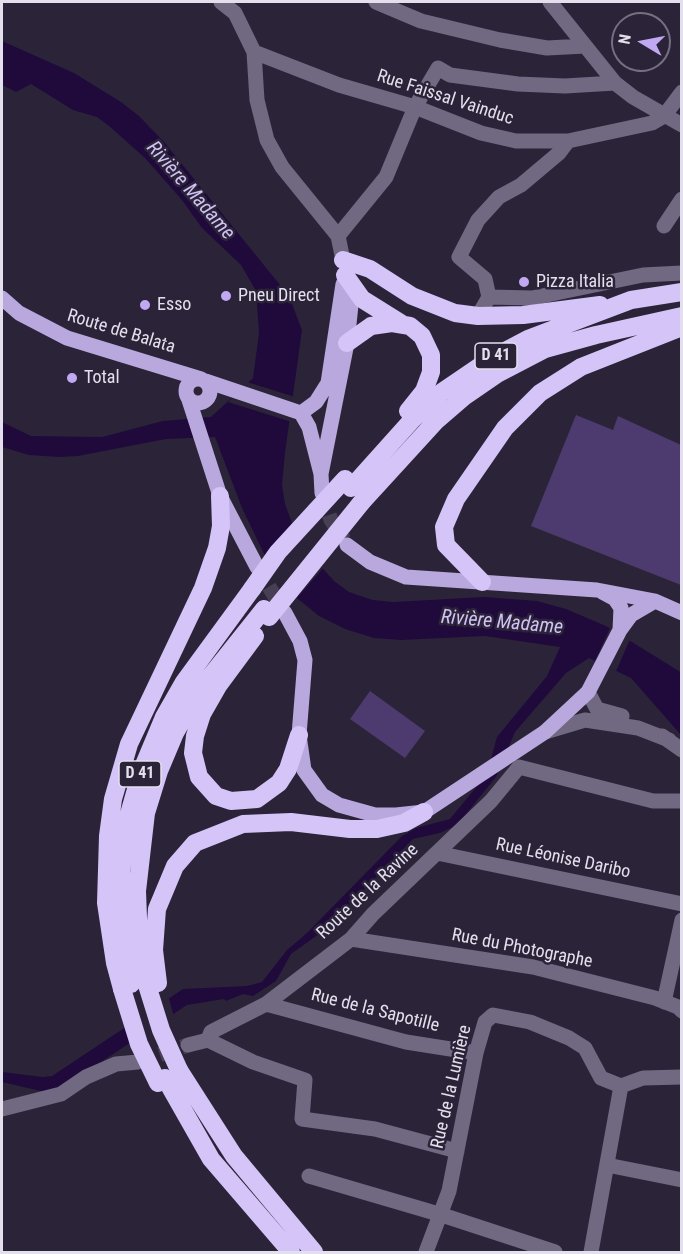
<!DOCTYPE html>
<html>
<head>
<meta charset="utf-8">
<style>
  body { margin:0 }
  #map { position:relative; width:683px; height:1254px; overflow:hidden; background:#2b2439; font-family:"Roboto Condensed",sans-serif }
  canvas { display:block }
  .frame { position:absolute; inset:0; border:3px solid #e4dfed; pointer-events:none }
  .north { position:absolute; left:611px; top:12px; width:60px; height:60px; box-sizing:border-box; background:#2b2439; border:2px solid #756f81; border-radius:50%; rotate:280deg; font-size:16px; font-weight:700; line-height:24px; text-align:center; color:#e4dfed }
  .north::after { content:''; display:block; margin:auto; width:21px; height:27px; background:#c1a8f3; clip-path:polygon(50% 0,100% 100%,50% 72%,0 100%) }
</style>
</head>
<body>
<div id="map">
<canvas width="683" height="1254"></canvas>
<div class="frame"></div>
<div class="north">N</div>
</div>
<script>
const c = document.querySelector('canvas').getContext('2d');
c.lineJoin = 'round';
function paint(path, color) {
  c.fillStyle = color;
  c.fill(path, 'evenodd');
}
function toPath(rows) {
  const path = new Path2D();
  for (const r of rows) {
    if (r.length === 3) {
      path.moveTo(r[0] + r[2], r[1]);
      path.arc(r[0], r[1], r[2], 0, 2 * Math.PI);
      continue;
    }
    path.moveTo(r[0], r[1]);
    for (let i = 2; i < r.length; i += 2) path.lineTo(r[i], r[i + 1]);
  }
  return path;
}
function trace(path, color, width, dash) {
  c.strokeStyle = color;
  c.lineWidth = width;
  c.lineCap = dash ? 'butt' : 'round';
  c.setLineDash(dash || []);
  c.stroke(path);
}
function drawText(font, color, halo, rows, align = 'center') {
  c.font = font + ' "Roboto Condensed",sans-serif';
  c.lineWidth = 5;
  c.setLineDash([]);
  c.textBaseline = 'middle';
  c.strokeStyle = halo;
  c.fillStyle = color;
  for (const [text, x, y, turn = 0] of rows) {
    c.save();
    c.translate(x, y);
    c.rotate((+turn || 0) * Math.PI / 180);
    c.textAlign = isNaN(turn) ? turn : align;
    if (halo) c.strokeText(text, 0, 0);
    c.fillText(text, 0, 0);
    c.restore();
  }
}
paint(toPath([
  [576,415,613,430,618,416,681,445,681,585,531,526],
  [370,691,425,731,405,758,350,719]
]), '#4d3a6f');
paint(toPath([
  [2,41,74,73,121,102,139,116,164,142,289,296,302,330,285,453,282,485,285,504,299,542,334,581,349,592,373,600,393,602,484,597,537,601,566,609,606,626,682,673,681,735,631,678,589,658,566,673,515,732,496,777,457,825,440,833,413,839,326,929,291,954,276,981,253,996,243,994,226,1001,224,999,187,1005,62,1088,45,1092,2,1082,2,1072,43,1077,52,1076,183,989,247,986,262,982,287,950,307,933,402,836,416,828,450,819,487,774,497,737,547,676,560,647,485,636,401,640,374,638,345,629,319,616,293,595,267,560,242,508,215,437,166,439,78,456,59,457,29,455,2,447,2,422,31,436,102,437,163,421,211,417,253,378,259,333,256,291,241,265,202,228,182,200,145,158,109,126,97,117,73,110,31,84,16,92,2,85]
]), '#20093b');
paint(toPath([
  [247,382,298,398,292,422,228,402],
  [295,525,302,540,324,567,295,600,264,561],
  [611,626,631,637,616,671,595,661],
  [168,995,174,1017,133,1044,125,1024]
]), '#2b2439');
trace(toPath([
  [138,1062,188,1045]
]), '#474054', 15, [15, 8]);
trace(toPath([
  [322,493,331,520,344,540],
  [257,567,285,613]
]), '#474054', 15, [15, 8]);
trace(toPath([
  [221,2,235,13,254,52,257,100,267,140,282,167,338,236,343,260],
  [376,2,421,21,500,40,547,48,585,46],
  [550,2,615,83,633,97,682,125],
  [254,52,339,85,415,107,481,133,516,141,568,141,652,123,664,116,682,92],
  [664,226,682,199],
  [338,236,386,177,415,107,438,68,450,75,518,84,565,86,615,83],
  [489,297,532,298,643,275,682,273],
  [478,316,489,297,485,279,459,257,478,220,499,197,521,185,559,153,568,141],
  [588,692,597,709,622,716],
  [545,732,585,720,638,728,669,740],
  [662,736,682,750],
  [437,853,682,904],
  [351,939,533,967,655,998,678,1007,682,1011],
  [664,1002,682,920],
  [266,1004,406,1042,476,1053],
  [208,1040,253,1062,305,1080,302,1119,375,1129,457,1151],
  [188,1045,208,1040,211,1032,266,1004,351,939,373,914,491,801,519,767,653,801,682,801],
  [621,1086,643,1078,682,1077],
  [2,1109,61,1094,86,1077,116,1064,138,1062],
  [607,1165,682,1180],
  [309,1176,442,1215,555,1252],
  [426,1252,449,1191,476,1053,485,1022,493,1015,530,1022,569,1038,585,1048,601,1078,621,1086],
  [591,1252,621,1086]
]), '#716982', 15);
trace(toPath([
  [2,298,19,313,67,338,201,379],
  [198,391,12],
  [206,381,301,413],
  [189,400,220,496,257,567],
  [301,413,316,402,328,383,343,284],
  [301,413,309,427,321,474,322,493],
  [321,474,347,343,351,305,346,280],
  [347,545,370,562,406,577,597,590,655,601,682,613],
  [602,592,615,599,621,608,620,630],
  [285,613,300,641,305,660,299,735,304,770,322,795,339,805,375,815,396,815,424,812,545,732,588,692,620,630,631,615,655,601]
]), '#b9a8dd', 15);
trace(toPath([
  [343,260,370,269,412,296,455,313,478,316,523,315,600,305],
  [345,275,362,299,402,324],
  [347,343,371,326,392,323,410,326,422,336,431,355,431,372,424,391,408,411],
  [351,488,412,420,442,392,492,358,528,339,631,300,682,292],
  [361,503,436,421,465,396,497,374,545,349,596,335,682,316],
  [482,582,446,545,444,527,456,499,505,428,540,393,581,367,682,327],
  [255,636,218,686,202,714,195,736,193,753,199,777,216,796,231,801,257,799,279,783,288,769,299,735],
  [158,983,154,950,157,909,175,866,195,843,243,824,291,822,350,829,377,829,404,823,424,812],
  [131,984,122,931,121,871,129,814,141,772,164,717,184,682,252,589],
  [147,985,139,944,137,891,146,813,159,771,175,733,201,688,264,609],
  [122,989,115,963,106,903,108,836,113,799,129,744,203,588,217,548,221,526,220,496],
  [179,1070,234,1156,314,1252],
  [165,1078,211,1159,291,1252]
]), '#d5c4f8', 18);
trace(toPath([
  [252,589,278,552,345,479],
  [269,617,361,503],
  [147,985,161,1030,179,1070],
  [122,989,139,1044,158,1083]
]), '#d5c4f8', 18);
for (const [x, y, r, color] of [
  [524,282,6,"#c1a8f3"],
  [226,296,6,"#c1a8f3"],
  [145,305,6,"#c1a8f3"],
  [72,378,6,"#c1a8f3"]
]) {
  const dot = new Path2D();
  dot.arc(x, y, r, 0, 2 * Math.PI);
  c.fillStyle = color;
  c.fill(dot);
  trace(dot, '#2b2439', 2);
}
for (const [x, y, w] of [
  [496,356,42],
  [140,774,42]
]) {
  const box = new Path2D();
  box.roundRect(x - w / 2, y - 13, w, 26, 4.5);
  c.fillStyle = '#2b2439';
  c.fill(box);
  trace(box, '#e4dfed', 1.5);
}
drawText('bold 16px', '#e4dfed', null, [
  ["D 41",496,356],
  ["D 41",140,774]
]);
drawText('18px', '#e4dfed', '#2b2439', [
  ["Rue Faissal Vainduc",445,98,18],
  ["Route de Balata",121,332,17],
  ["Rue Léonise Daribo",563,859,12],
  ["Route de la Ravine",368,892,-43],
  ["Rue du Photographe",522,949,11],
  ["Rue de la Sapotille",375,1011,14],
  ["Rue de la Lumière",452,1087,-77]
]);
drawText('18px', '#e4dfed', '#2b2439', [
  ["Pizza Italia",536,282],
  ["Pneu Direct",238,296],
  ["Esso",157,305],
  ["Total",84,378]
], 'left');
drawText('italic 20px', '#d1c1f4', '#2b2439', [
  ["Rivière Madame",190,191,49],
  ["Rivière Madame",502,623,5]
]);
</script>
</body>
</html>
